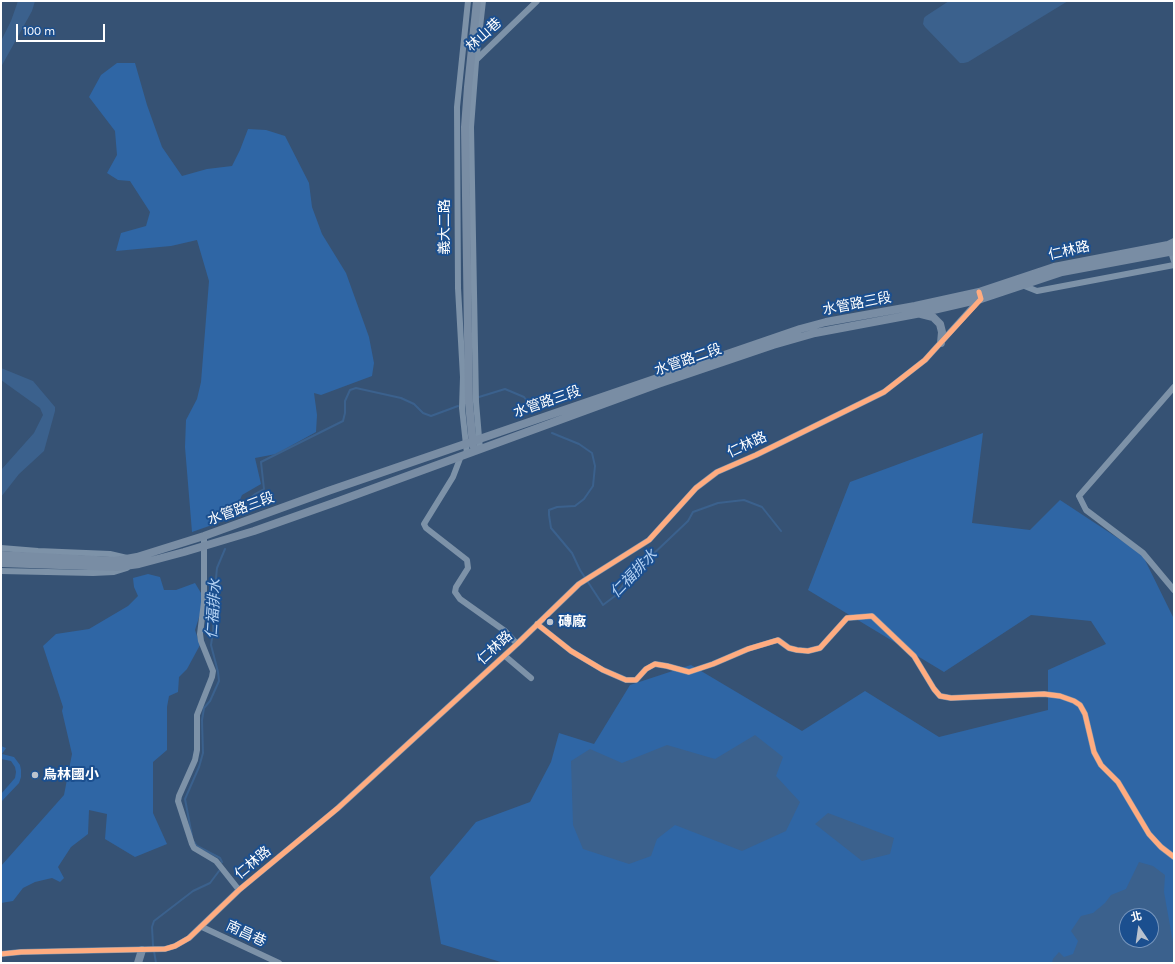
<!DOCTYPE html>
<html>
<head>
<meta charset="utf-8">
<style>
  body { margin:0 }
  #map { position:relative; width:1175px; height:964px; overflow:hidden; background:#365274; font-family:Karla,"Noto Sans TC",sans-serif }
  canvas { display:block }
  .frame { position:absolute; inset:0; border:2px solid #fff; pointer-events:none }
  .north { position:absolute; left:1119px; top:908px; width:40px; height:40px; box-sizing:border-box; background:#1b4f8f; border:1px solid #7695bc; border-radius:50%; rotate:347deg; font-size:11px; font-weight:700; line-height:16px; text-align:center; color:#fff }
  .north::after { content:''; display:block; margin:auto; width:14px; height:18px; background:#b9c2ce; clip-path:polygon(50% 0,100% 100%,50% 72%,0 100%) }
  .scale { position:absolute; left:16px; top:24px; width:89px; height:18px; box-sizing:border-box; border:2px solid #fff; border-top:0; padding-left:5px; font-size:12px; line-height:14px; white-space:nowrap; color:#fff; -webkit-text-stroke:3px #1b4f8f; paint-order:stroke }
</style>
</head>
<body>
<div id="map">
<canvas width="1175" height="964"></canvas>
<div class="frame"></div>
<div class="north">北</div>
<div class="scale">100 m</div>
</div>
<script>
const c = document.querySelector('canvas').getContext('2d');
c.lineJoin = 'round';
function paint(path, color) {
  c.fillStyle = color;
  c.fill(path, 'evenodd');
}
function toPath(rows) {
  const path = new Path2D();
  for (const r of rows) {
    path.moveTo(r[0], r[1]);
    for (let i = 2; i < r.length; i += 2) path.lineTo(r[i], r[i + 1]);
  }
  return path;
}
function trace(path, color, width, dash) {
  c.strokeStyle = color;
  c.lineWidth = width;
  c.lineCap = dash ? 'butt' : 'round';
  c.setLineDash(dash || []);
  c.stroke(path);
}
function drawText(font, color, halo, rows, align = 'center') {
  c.font = font + ' Karla,"Noto Sans TC",sans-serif';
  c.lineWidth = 4;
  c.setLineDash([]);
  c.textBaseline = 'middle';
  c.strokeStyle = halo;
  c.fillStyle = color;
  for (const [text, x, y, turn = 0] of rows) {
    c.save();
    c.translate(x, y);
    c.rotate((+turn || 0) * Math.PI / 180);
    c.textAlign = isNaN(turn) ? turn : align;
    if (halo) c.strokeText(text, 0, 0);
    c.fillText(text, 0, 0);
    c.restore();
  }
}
paint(toPath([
  [117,63,135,63,147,105,162,147,182,176,207,169,232,166,240,150,248,129,266,130,285,136,309,183,312,207,322,234,346,273,369,337,374,363,372,376,321,395,314,393,317,415,316,432,276,454,255,458,261,484,242,495,232,518,192,532,185,447,186,420,197,399,201,382,209,281,197,240,171,246,116,251,121,233,146,226,150,212,130,181,118,180,107,173,117,155,115,131,89,97,101,75],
  [983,433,972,523,1030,530,1060,500,1142,554,1174,619,1174,963,504,963,441,944,430,877,476,822,530,802,551,762,559,733,594,744,630,685,691,665,802,731,865,691,939,737,1048,710,1048,670,1106,644,1091,621,1031,615,944,672,808,590,850,482],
  [1127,916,1151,916,1151,940,1127,940],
  [148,574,160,577,164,590,176,590,195,583,201,593,201,611,195,630,200,645,187,669,179,677,178,692,169,696,167,707,167,750,153,762,153,813,167,844,135,857,105,839,107,814,89,810,88,834,71,847,58,867,64,878,60,882,52,878,35,882,23,888,13,901,1,903,1,866,64,795,72,754,62,711,63,707,43,646,56,634,89,629,128,606,138,596,134,587,133,578],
  [1,746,6,748,2,754,14,757,20,765,21,770,21,777,19,783,1,802,1,794,15,778,16,772,15,767,11,761,1,759]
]), '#2f66a5');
paint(toPath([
  [18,1,35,1,32,11,1,67,1,41,11,21],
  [949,1,1068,1,968,62,964,63,960,63,957,60,925,27,923,24,924,18,926,16],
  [1,368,33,381,55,407,55,411,44,451,19,474,1,497,1,470,34,433,43,415,40,408,1,380],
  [755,735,783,757,776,776,800,802,786,831,742,851,675,825,657,839,651,856,629,864,583,849,573,825,571,761,590,749,622,763,667,745,715,759],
  [828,813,894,838,890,854,862,861,815,824],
  [1139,862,1153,866,1165,875,1164,892,1174,948,1174,963,1052,963,1053,959,1059,952,1064,957,1073,954,1078,941,1071,931,1081,916,1093,913,1105,903,1111,895,1126,889],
  [1127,916,1151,916,1151,940,1127,940]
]), '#3b618d');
trace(toPath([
  [479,397,505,389,524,397,533,409],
  [552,433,579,444,592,453,595,466,593,486,584,499,575,506,557,507,549,510,549,515,551,528,572,553,580,570,603,605,615,596,629,577,688,521,693,512,718,503,744,500,762,507,781,531],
  [239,516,246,502,255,494,264,489,261,462,343,421,345,413,345,401,350,390,356,388,401,398,414,404,423,413,431,416,458,406],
  [192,836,185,799,199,767,203,753,202,720,204,708,210,701,219,681,218,672,211,645,213,632,214,599,217,568,225,549],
  [194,842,197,846,220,858,222,862],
  [156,963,153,945,152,927,154,921,193,891,210,883,219,871]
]), '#3b618d', 2);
trace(toPath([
  [474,62,537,1],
  [1171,252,1174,261],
  [1022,285,1037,291,1174,265],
  [1174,387,1079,496,1086,510,1143,553,1174,590],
  [480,449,476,402,471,127,476,62,483,1],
  [467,454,462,408,463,377,458,288,457,107,468,1],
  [461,456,453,477,424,524,426,528,467,560,468,568,456,587,455,592,460,599,505,631,517,644],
  [204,536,204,602,200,634,201,641,213,671,212,677,197,715,197,750,195,760,179,796,178,801,192,844,194,848,216,861,239,890],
  [1,548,38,551,110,554,127,558],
  [1,571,93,573,114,572,127,568],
  [537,624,571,651,603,670,626,680,636,680,646,669,655,664,667,666,689,672,713,664,748,649,778,640,789,648,797,650,808,651,820,648,847,618,872,616,914,656,934,689,940,696,951,698,1044,694,1060,696,1074,701,1080,705,1085,714,1094,752,1101,765,1118,782,1149,834,1161,847,1174,857],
  [505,656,531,678],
  [202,927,279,963],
  [1,954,21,952,165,949,175,946,189,938,239,890,338,808,517,644,579,584,649,540,696,488,717,472,756,455,884,392,925,360,980,299]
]), '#7d92a8', 6);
trace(toPath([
  [921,314,933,317,940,324,942,332,941,343],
  [473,445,469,403,465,127,468,87,477,1],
  [1,555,115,561,137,557,204,536,328,491,800,329,826,322,915,306,979,292,1054,267,1168,245,1174,242],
  [1,563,117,567,139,564,184,552,254,531,336,502,658,384,773,345,815,333,916,314,981,299,1062,272,1174,251],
  [138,963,142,950]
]), '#798da4', 8);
trace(toPath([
  [537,624,571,651,603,670,626,680,636,680,646,669,655,664,667,666,689,672,713,664,748,649,778,640,789,648,797,650,808,651,820,648,847,618,872,616,914,656,934,689,940,696,951,698,1044,694,1060,696,1074,701,1080,705,1085,714,1094,752,1101,765,1118,782,1149,834,1161,847,1174,857],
  [1,954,21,952,165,949,175,946,189,938,239,890,338,808,517,644,579,584,649,540,696,488,717,472,756,455,884,392,925,360,934,350,981,299,979,292]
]), '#ffac80', 5);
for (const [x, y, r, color] of [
  [550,622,4,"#b9c2ce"],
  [35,775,4,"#b9c2ce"]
]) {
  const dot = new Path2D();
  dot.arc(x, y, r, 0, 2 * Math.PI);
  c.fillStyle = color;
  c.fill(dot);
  trace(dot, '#1b4f8f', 1.5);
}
drawText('14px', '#fff', '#1b4f8f', [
  ["林山巷",484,35,-42],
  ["義大二路",445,227,-90],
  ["仁林路",1069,251,-13],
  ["水管路三段",857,304,-11],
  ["水管路二段",688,360,-19],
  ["水管路三段",547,402,-19],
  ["仁林路",747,445,-25],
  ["水管路三段",241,509,-20],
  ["仁林路",495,648,-43],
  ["仁林路",253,863,-40],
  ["南昌巷",246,934,25]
]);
drawText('bold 14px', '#fff', '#1b4f8f', [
  ["磚廠",558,622],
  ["烏林國小",43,775]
], 'left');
drawText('italic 15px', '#b5d3f5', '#1b4f8f', [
  ["仁福排水",634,574,-46],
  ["仁福排水",214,609,-86]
]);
</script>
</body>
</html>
